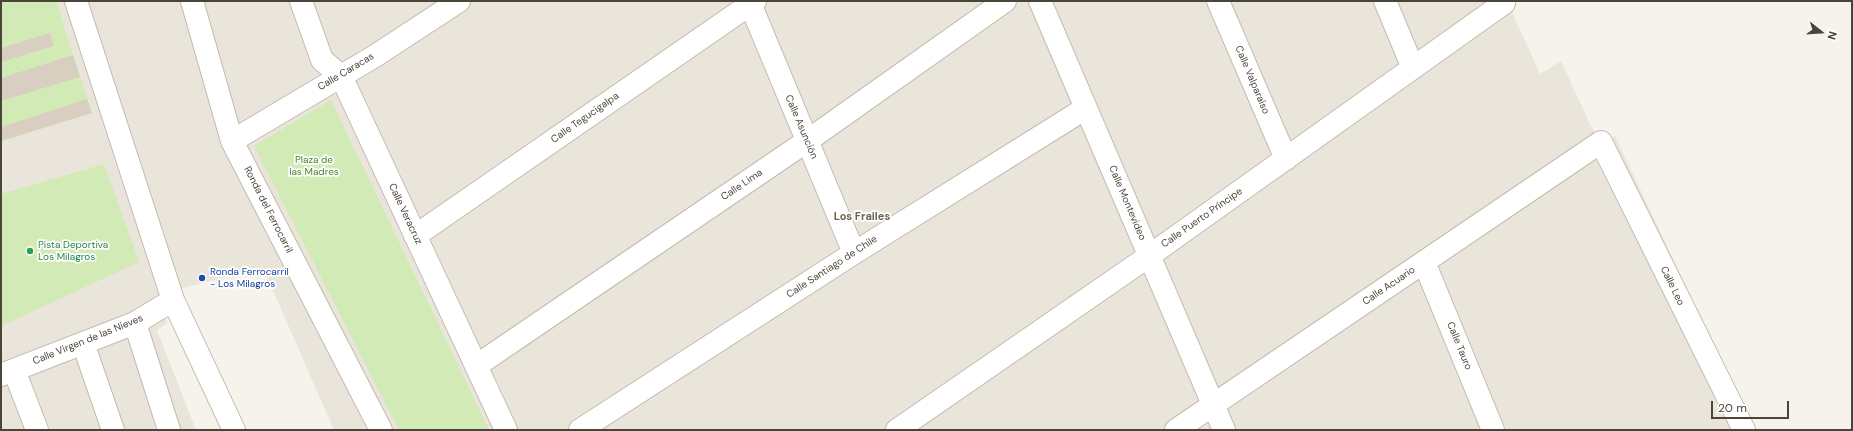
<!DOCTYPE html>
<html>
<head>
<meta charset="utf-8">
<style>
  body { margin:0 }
  #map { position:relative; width:1853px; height:431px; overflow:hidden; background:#f6f3ec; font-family:"DM Sans",sans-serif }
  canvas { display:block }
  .frame { position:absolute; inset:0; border:2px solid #4b4439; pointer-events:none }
  .north { position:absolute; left:1801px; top:12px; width:40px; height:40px; -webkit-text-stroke:3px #fff; paint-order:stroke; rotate:107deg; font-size:11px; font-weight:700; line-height:16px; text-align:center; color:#4b4439 }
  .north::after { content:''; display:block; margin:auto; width:14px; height:18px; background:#4b4439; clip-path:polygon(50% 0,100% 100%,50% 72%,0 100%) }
  .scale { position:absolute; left:1711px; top:401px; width:78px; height:18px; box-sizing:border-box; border:2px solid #4b4439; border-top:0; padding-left:5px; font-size:12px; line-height:14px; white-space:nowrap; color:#4b4439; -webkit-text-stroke:3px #fff; paint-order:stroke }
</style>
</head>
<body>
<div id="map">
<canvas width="1853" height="431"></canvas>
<div class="frame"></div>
<div class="north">N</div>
<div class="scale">20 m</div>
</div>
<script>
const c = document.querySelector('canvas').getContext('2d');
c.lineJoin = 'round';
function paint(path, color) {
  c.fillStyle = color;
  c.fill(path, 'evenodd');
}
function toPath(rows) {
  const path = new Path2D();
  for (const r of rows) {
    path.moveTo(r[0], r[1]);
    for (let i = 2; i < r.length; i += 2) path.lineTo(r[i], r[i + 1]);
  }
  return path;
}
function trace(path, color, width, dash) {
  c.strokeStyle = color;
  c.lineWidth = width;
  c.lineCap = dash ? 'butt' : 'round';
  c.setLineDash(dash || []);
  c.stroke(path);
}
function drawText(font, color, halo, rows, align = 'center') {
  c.font = font + ' "DM Sans",sans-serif';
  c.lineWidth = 3.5;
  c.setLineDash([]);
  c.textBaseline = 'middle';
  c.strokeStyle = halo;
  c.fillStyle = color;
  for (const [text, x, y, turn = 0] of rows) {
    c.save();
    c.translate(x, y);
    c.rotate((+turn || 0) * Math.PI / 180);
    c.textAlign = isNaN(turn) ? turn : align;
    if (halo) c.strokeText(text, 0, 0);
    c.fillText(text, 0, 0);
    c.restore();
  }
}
paint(toPath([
  [1,1,1512,1,1517,4,1512,12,1540,74,1561,61,1589,122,1602,145,1615,136,1754,430,334,430,267,277,250,271,159,294,167,323,157,330,196,430,1,430]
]), '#eae5da');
paint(toPath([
  [1,1,56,1,92,113,1,141],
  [331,100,489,430,399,430,254,146],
  [104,164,139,262,1,326,1,194]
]), '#d2eab5');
paint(toPath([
  [50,33,54,46,1,62,1,48],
  [73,55,80,77,1,101,1,78],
  [87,99,92,113,1,141,1,127]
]), '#d8cfc1');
const minor = toPath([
  [76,1,173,300,234,430],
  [192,1,232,141,381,430],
  [301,1,322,60,341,76,506,430],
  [749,1,854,253],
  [1040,1,1224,430],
  [1218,1,1286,159],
  [1385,1,1413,68],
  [232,141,375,56,459,1],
  [415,236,755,1],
  [1424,262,1493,430],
  [135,323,169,430],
  [83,343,113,430],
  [476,366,807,141,1005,1],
  [14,370,37,430],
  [1,375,135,323,173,300],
  [580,430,854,253,1086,108],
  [897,430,1149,256,1504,3],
  [1176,430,1601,142,1744,430]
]);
trace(minor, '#c2bbae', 24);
trace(minor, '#fff', 22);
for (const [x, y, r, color] of [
  [30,251,4,"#2e9e5b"],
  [202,278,4,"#1a4fb4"]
]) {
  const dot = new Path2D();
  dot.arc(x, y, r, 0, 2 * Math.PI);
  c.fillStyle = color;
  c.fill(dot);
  trace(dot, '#fff', 1.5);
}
drawText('10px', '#4b4439', '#fff', [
  ["Calle Caracas",346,72,-31],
  ["Calle Valparaíso",1252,80,67],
  ["Calle Tegucigalpa",585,118,-35],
  ["Calle Asunción",801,127,67],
  ["Calle Lima",742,185,-34],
  ["Calle Montevideo",1127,203,67],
  ["Ronda del Ferrocarril",268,210,63],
  ["Calle Veracruz",405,214,65],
  ["Calle Puerto Príncipe",1202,218,-35],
  ["Calle Santiago de Chile",832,267,-33],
  ["Calle Acuario",1389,286,-34],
  ["Calle Leo",1672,286,64],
  ["Calle Virgen de las Nieves",88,340,-22],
  ["Calle Tauro",1459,346,68]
]);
drawText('10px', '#4a7f2a', '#fff', [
  ["Plaza de",314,160],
  ["las Madres",314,172]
]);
drawText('10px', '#27864d', '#fff', [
  ["Pista Deportiva",38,245],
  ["Los Milagros",38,257]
], 'left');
drawText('10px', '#164399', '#fff', [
  ["Ronda Ferrocarril",210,272],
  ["- Los Milagros",210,284]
], 'left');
drawText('bold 11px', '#6e6250', '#fff', [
  ["Los Frailes",862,217]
]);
</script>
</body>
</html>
